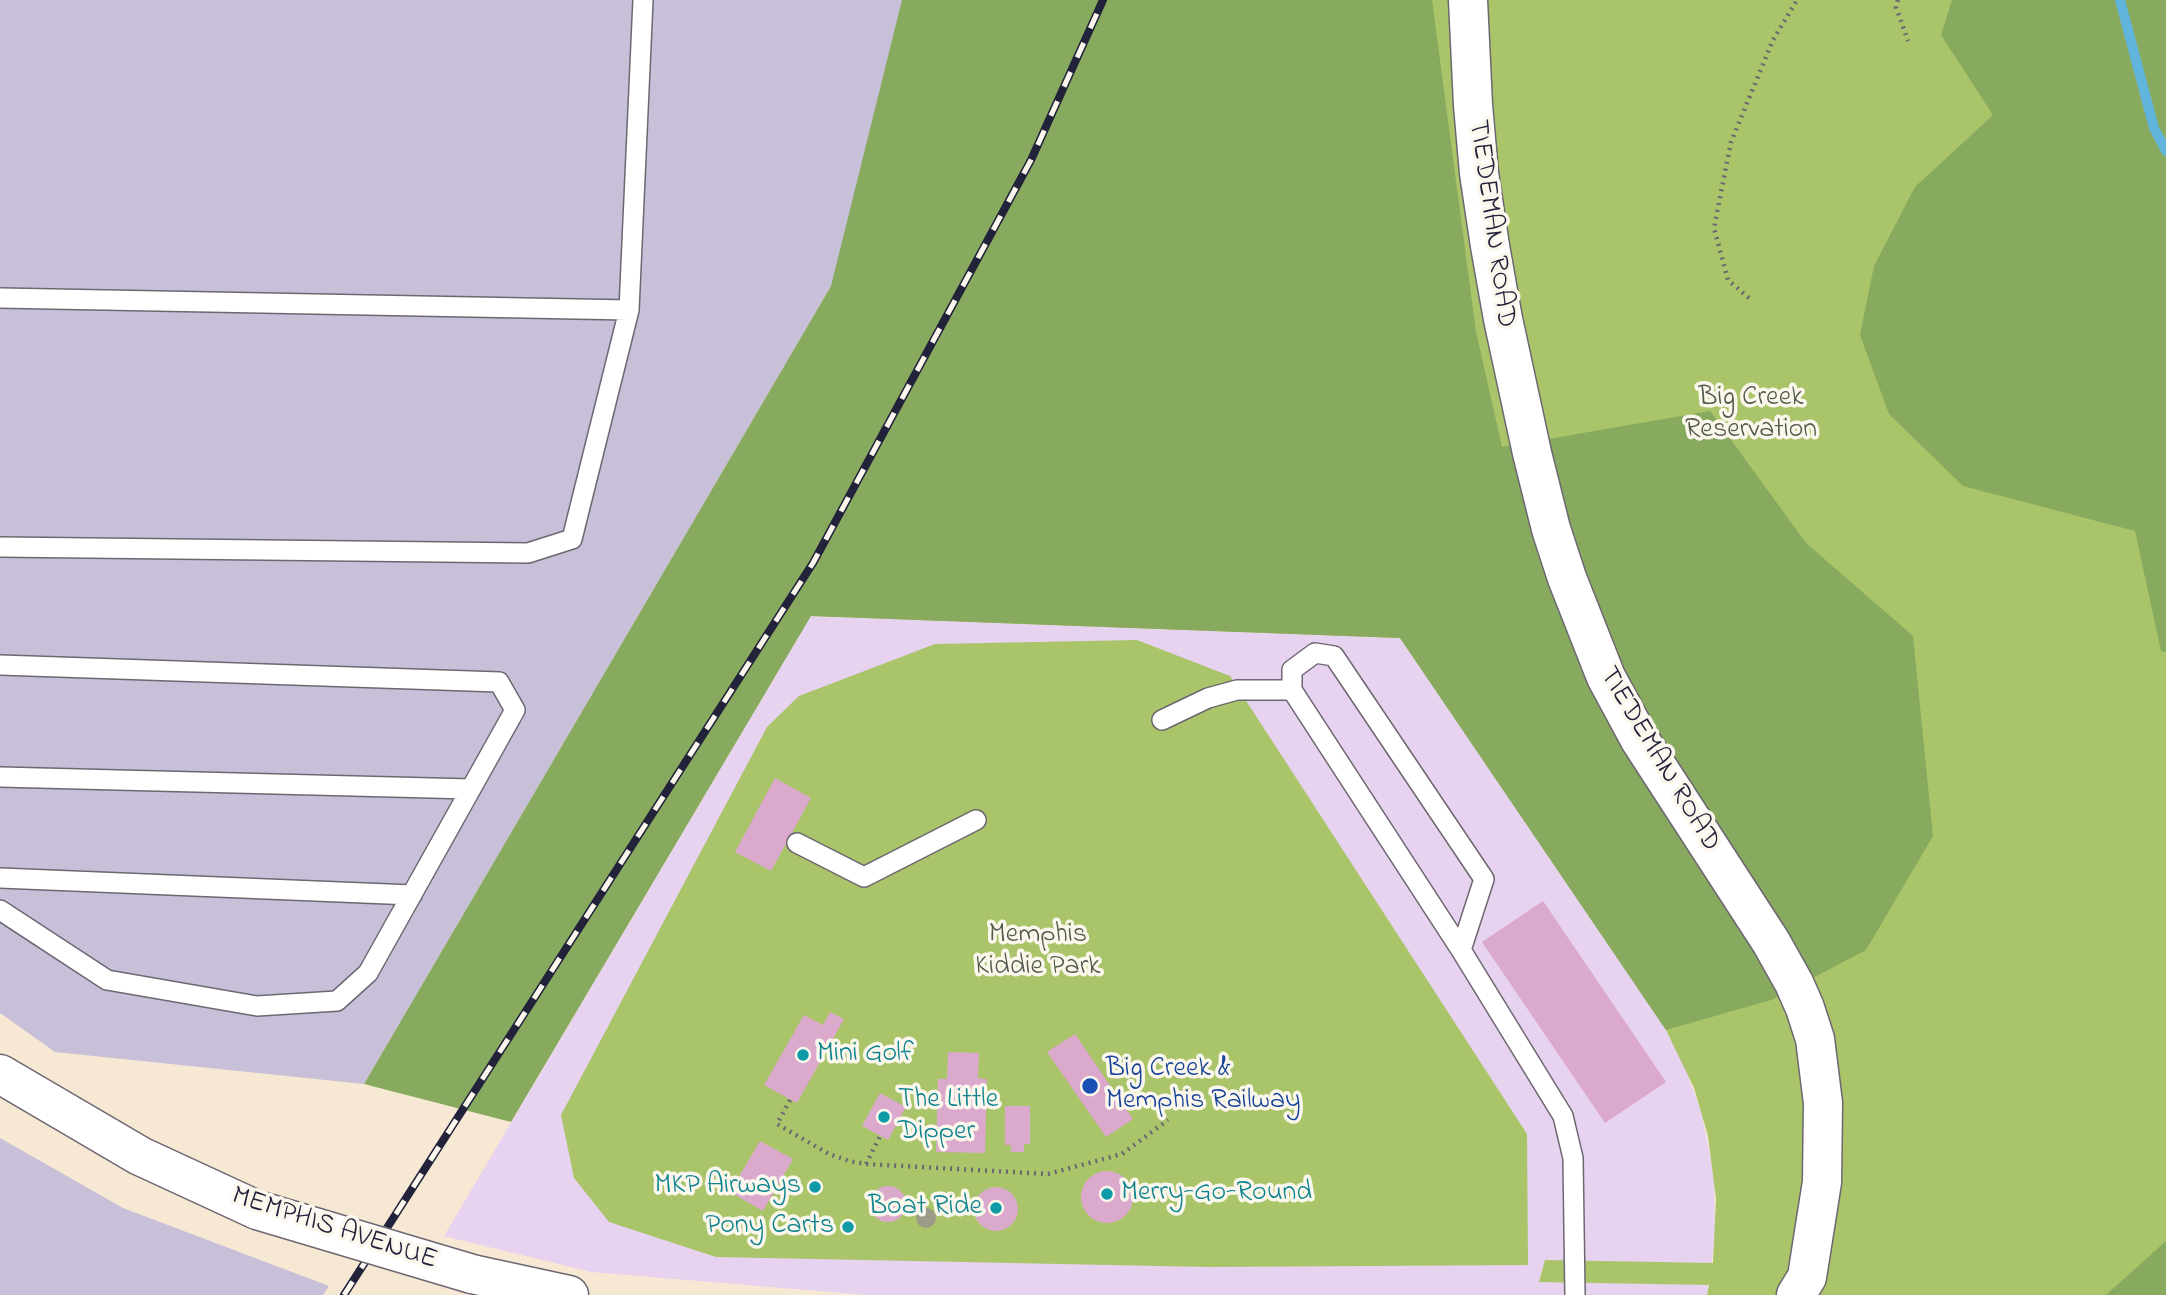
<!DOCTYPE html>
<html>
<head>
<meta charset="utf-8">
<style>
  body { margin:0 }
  canvas { display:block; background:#f7e8d4 }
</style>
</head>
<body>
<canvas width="2166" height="1295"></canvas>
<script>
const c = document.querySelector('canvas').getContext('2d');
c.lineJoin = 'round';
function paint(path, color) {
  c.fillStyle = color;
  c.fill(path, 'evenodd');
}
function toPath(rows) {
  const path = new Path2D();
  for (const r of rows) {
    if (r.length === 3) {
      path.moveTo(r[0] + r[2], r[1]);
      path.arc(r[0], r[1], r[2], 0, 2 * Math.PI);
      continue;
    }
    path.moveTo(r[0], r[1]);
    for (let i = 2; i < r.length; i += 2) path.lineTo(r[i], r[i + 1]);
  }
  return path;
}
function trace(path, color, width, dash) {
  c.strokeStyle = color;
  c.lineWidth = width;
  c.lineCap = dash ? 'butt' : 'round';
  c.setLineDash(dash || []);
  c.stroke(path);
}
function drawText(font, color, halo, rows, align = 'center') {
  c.font = font + ' "Indie Flower",sans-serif';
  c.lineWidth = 7;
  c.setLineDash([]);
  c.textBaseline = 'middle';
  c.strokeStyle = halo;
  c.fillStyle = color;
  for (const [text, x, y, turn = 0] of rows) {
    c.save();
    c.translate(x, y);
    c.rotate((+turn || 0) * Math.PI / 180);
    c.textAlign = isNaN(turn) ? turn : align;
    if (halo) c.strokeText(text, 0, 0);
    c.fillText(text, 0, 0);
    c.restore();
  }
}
paint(toPath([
  [811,616,1400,638,1653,1009,1666,1030,1684,1065,1701,1112,1714,1174,1715,1237,1707,1295,867,1295,591,1272,444,1236]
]), '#e7d2ef');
paint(toPath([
  [0,0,946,0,831,286,364,1084,55,1052,0,1013],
  [0,1138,123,1208,329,1286,323,1295,0,1295]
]), '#c8bfd8');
paint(toPath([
  [1155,0,2166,0,2166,1295,1707,1295,1709,1285,1539,1282,1545,1260,1713,1263,1716,1199,1708,1136,1694,1088,1666,1030,1400,638,811,616],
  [1137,640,1230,676,1527,1134,1528,1265,1208,1267,716,1257,609,1222,574,1178,561,1115,767,727,799,696,935,644]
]), '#aac46a');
paint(toPath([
  [902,0,1432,0,1476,332,1502,447,1710,411,1806,543,1913,636,1933,836,1866,950,1771,1000,1666,1030,1400,638,811,616,511,1122,364,1084,831,286],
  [1952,0,2166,0,2166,652,2161,651,2135,531,1963,486,1889,414,1860,335,1874,266,1915,187,1993,115,1941,35],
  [2166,1241,2166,1295,2106,1295]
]), '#87aa5e');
trace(toPath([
  [2120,0,2154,128,2166,151]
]), '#61b5dd', 10);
paint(toPath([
  [775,778,811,798,771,871,735,852],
  [1543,901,1666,1082,1605,1123,1482,942],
  [830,1012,844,1019,797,1103,764,1085,804,1015,823,1025],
  [1075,1034,1133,1119,1106,1137,1047,1052],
  [948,1052,979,1053,978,1078,987,1079,985,1153,936,1152,938,1079,947,1079],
  [880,1093,906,1107,888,1140,862,1126],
  [1005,1106,1030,1106,1030,1144,1024,1144,1024,1152,1011,1152,1011,1145,1005,1145],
  [760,1141,793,1159,763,1211,730,1192],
  [1107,1197,26],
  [888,1204,18],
  [996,1209,22]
]), '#dba9cb');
const lane = toPath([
  [0,298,629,310,643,0],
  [0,547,528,553,572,539,629,310],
  [0,665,499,682,515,710,368,973,337,1001,257,1006,107,980,0,910],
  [1162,720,1208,698,1237,690,1292,690],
  [0,777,471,789],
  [797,843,864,877,976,820],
  [0,878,412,895],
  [1461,950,1484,879,1334,656,1315,653,1292,670,1292,690,1461,950,1563,1116,1573,1158,1575,1295]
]);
const street = toPath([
  [1468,0,1473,105,1479,173,1490,246,1503,319,1532,453,1551,529,1567,578,1606,677,1640,740,1771,942,1794,983,1805,1008,1815,1039,1823,1103,1822,1182,1807,1277,1796,1295]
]);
const secondary = toPath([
  [0,1074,140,1156,257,1210],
  [472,1274,569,1295]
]);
trace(lane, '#6d6771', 22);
trace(street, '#6d6771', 41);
trace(secondary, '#6d6771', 41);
trace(toPath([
  [1898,0,1896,7,1908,41],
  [1749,298,1728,280,1714,228,1731,142,1773,40,1797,0],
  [790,1100,777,1124,829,1154,849,1161,866,1164,1048,1174,1122,1154,1168,1120],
  [866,1164,880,1136]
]), '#6d6771', 4.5, [2, 5]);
trace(lane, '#fff', 19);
trace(street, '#fff', 38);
trace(secondary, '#fff', 38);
const rail = toPath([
  [344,1295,813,563,1031,160,1103,0]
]);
trace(rail, '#22223b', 8);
trace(rail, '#fbf7ec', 5, [16]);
const secondaryBridge = toPath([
  [257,1210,472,1274]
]);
trace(secondaryBridge, '#6d6771', 41, []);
trace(secondaryBridge, '#fff', 38);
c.fillStyle = '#9c9a89';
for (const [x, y] of [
  [926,1218]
]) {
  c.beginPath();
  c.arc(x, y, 10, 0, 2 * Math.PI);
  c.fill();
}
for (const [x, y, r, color] of [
  [803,1055,7,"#0f9aa8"],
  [1090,1086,9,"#1a4fb4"],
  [884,1117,7,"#0f9aa8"],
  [815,1187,7,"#0f9aa8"],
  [1107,1194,7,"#0f9aa8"],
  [996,1208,7,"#0f9aa8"],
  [848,1227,7,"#0f9aa8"]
]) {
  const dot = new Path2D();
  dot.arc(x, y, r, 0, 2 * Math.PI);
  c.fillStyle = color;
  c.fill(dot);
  trace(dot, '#fbf7ec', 2.5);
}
drawText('28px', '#22223b', '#fbf7ec', [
  ["TIEDEMAN ROAD",1490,224,82],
  ["TIEDEMAN ROAD",1658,760,59],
  ["MEMPHIS AVENUE",334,1230,18]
]);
drawText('28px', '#525b4b', '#fbf7ec', [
  ["Big Creek",1751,399],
  ["Reservation",1751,431],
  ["Memphis",1038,936],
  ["Kiddie Park",1038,968]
]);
drawText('28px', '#0d838f', '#fbf7ec', [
  ["Mini Golf",817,1055],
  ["The Little",898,1101],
  ["Dipper",898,1133],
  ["MKP Airways",801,1187,"right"],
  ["Merry-Go-Round",1121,1194],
  ["Boat Ride",982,1208,"right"],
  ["Pony Carts",834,1227,"right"]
], 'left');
drawText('28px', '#164399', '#fbf7ec', [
  ["Big Creek &",1106,1070],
  ["Memphis Railway",1106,1102]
], 'left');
</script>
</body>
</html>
